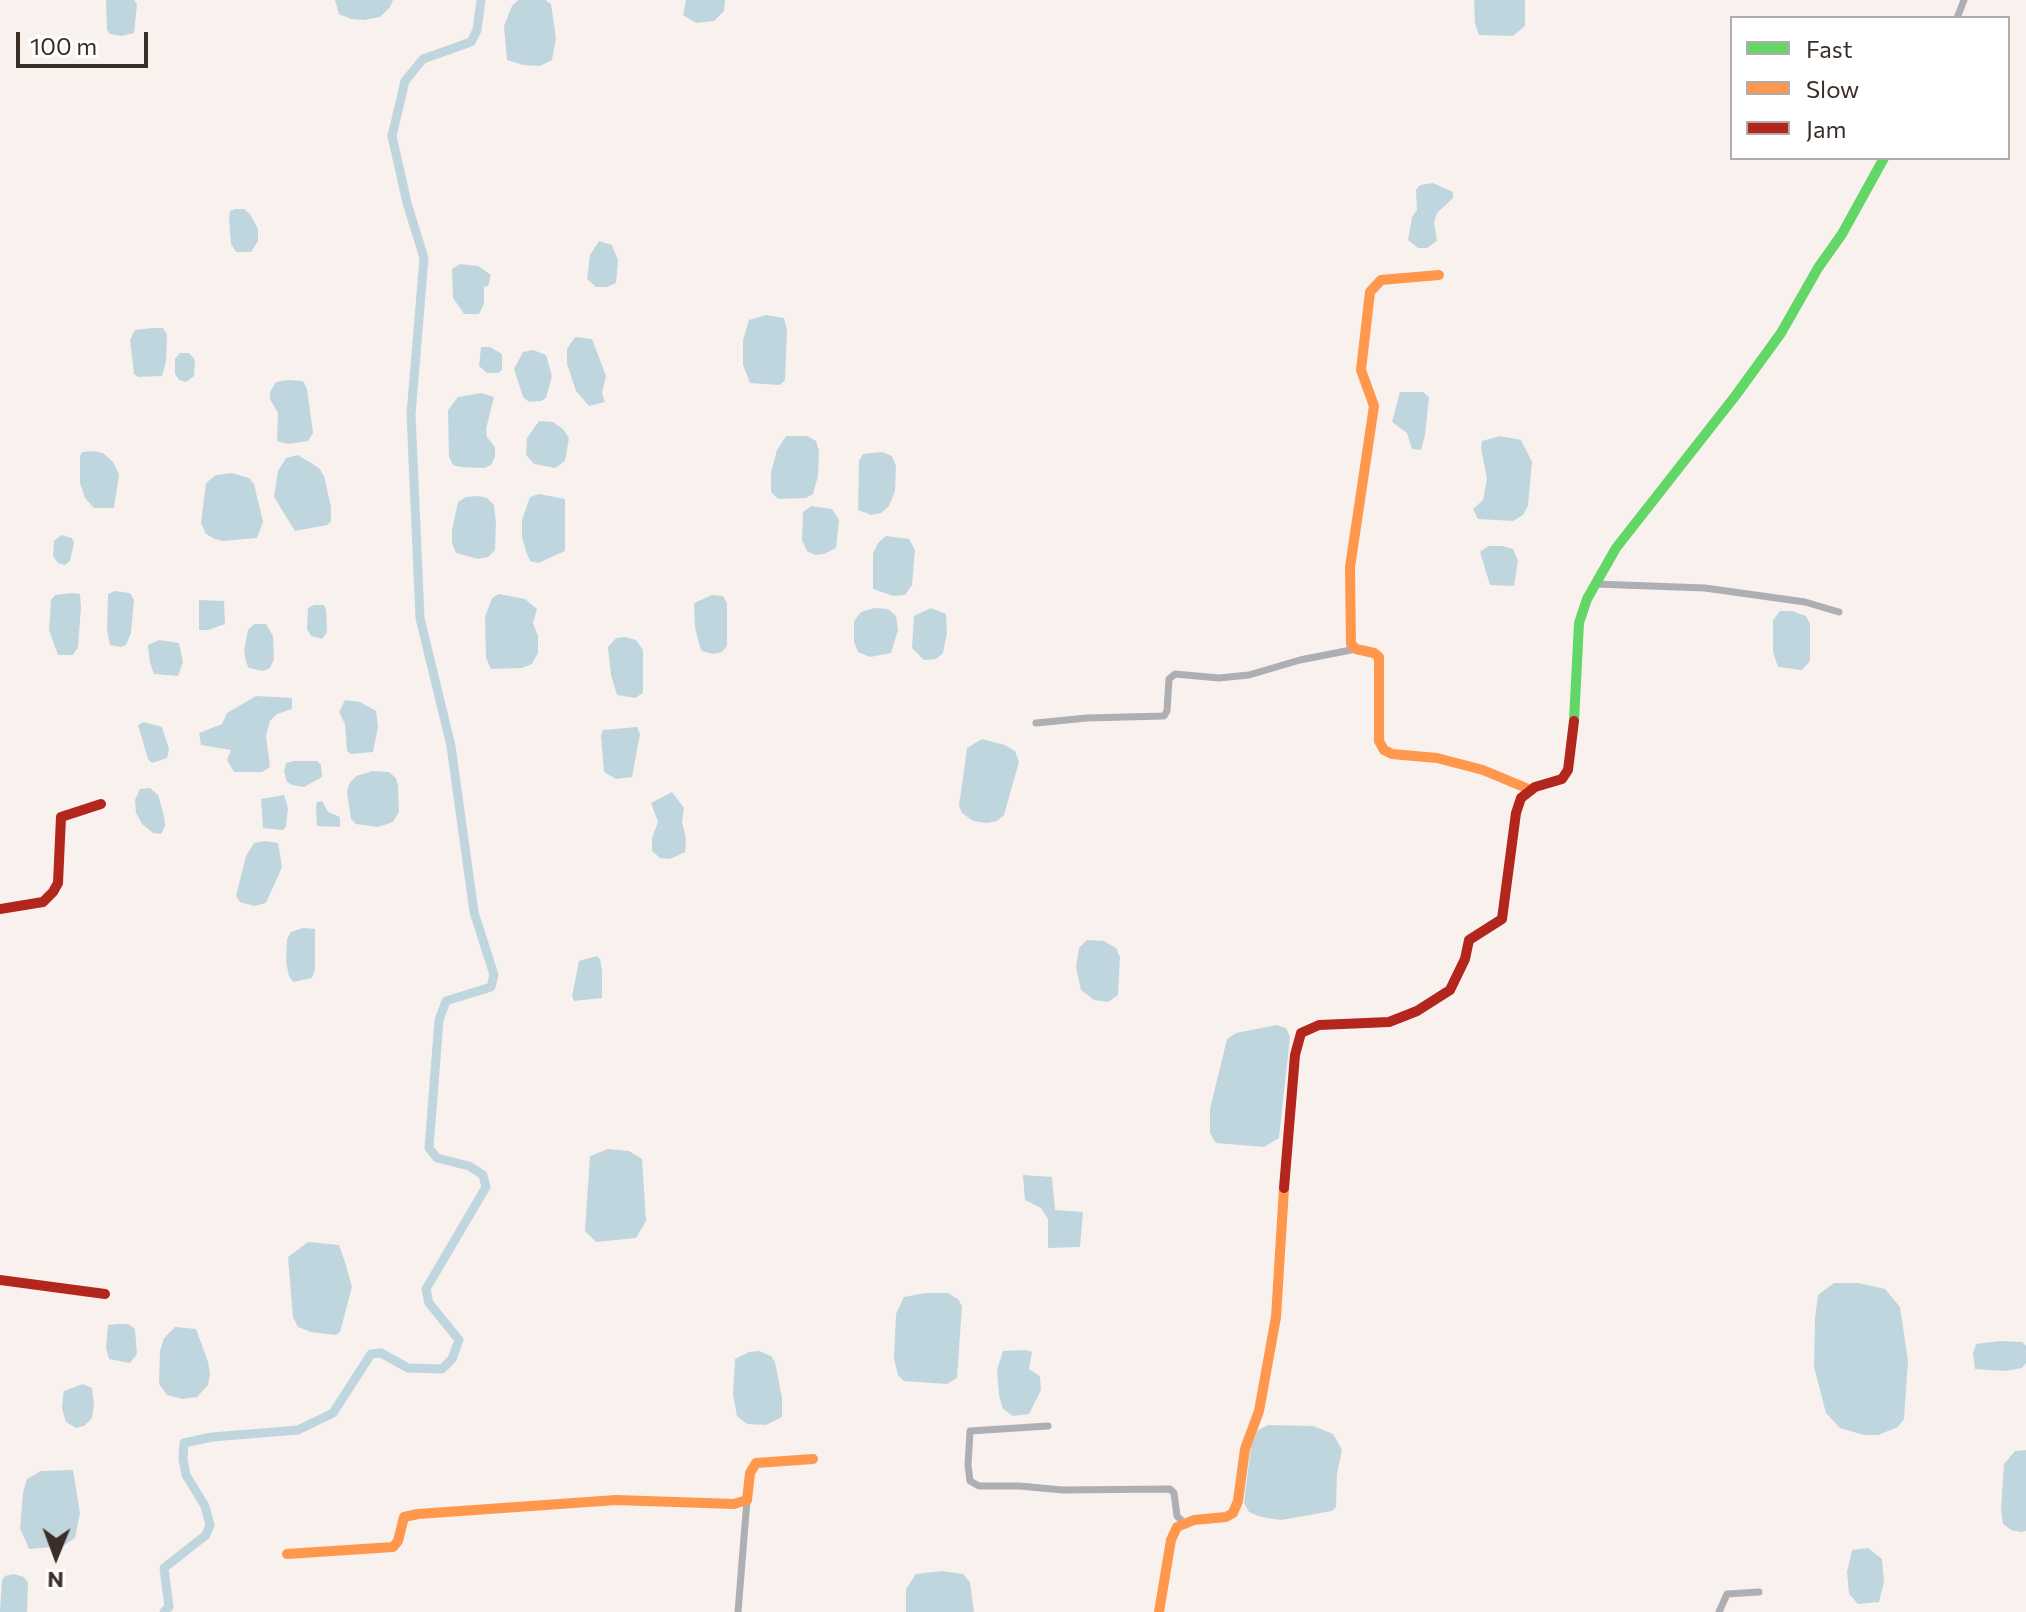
<!DOCTYPE html>
<html>
<head>
<meta charset="utf-8">
<style>
  body { margin:0 }
  #map { position:relative; width:2026px; height:1612px; overflow:hidden; background:#f9f1ee; font-family:Commissioner,sans-serif }
  canvas { display:block }
  .legend { position:absolute; left:1730px; top:16px; width:280px; height:144px; box-sizing:border-box; background:#fff; border:2px solid #b1aba9; margin:0; padding:10px 14px; list-style:none; font-size:24px; color:#3b2e27 }
  .legend li { display:flex; align-items:center; gap:16px; height:40px }
  .legend b { width:40px; border:2px solid #b1aba9 }
  .north { position:absolute; left:16px; top:1516px; width:80px; height:80px; -webkit-text-stroke:6px #fff; paint-order:stroke; rotate:181deg; font-size:22px; font-weight:700; line-height:32px; text-align:center; color:#3b2e27 }
  .north::after { content:''; display:block; margin:auto; width:28px; height:36px; background:#3b2e27; clip-path:polygon(50% 0,100% 100%,50% 72%,0 100%) }
  .scale { position:absolute; left:16px; top:32px; width:132px; height:36px; box-sizing:border-box; border:4px solid #3b2e27; border-top:0; padding-left:10px; font-size:24px; line-height:28px; white-space:nowrap; color:#3b2e27; -webkit-text-stroke:6px #fff; paint-order:stroke }
</style>
</head>
<body>
<div id="map">
<canvas width="2026" height="1612"></canvas>
<ul class="legend">
<li><b style="height:10px;background:#63d668"></b>Fast</li>
<li><b style="height:10px;background:#ff974d"></b>Slow</li>
<li><b style="height:10px;background:#b3261e"></b>Jam</li>
</ul>
<div class="north">N</div>
<div class="scale">100 m</div>
</div>
<script>
const c = document.querySelector('canvas').getContext('2d');
c.lineJoin = 'round';
function paint(path, color) {
  c.fillStyle = color;
  c.fill(path, 'evenodd');
}
function toPath(rows) {
  const path = new Path2D();
  for (const r of rows) {
    path.moveTo(r[0], r[1]);
    for (let i = 2; i < r.length; i += 2) path.lineTo(r[i], r[i + 1]);
  }
  return path;
}
function trace(path, color, width, dash) {
  c.strokeStyle = color;
  c.lineWidth = width;
  c.lineCap = dash ? 'butt' : 'round';
  c.setLineDash(dash || []);
  c.stroke(path);
}
paint(toPath([
  [106,0,134,0,137,4,134,33,121,36,110,34,107,30],
  [335,0,393,0,390,7,380,17,364,20,351,19,339,14],
  [518,0,545,0,551,4,556,38,552,60,540,66,523,65,507,60,504,26,512,6],
  [686,0,725,0,724,11,714,21,696,23,683,15],
  [1474,0,1525,0,1525,26,1513,36,1479,35,1475,24],
  [1433,183,1453,192,1453,198,1437,213,1434,222,1437,241,1427,248,1418,248,1408,240,1412,217,1417,210,1416,190,1420,185],
  [236,209,244,209,250,214,258,229,258,241,251,252,236,252,231,244,229,217,230,211],
  [599,241,612,245,618,260,616,283,607,287,596,287,587,279,590,255],
  [460,264,478,266,491,275,488,286,484,287,484,304,479,314,464,314,453,298,452,269],
  [766,315,784,318,787,330,785,380,780,385,750,383,743,365,743,340,749,320],
  [152,328,163,328,167,334,166,362,162,376,138,377,134,374,130,340,135,330],
  [575,337,592,339,606,376,602,393,605,402,589,406,576,391,567,364,567,349],
  [481,347,490,347,502,354,502,370,498,373,487,373,479,366],
  [533,350,546,355,552,376,546,398,541,401,529,402,523,397,514,369,523,352],
  [180,353,189,353,195,360,194,376,186,382,179,380,175,374,175,359],
  [288,380,303,381,307,389,313,433,308,441,288,444,277,441,278,413,270,399,270,392,276,382],
  [1400,392,1423,392,1429,397,1425,435,1421,450,1412,449,1407,433,1392,422],
  [481,393,494,397,486,429,487,437,495,447,495,457,491,465,484,468,460,467,453,465,449,457,448,410,458,397],
  [539,421,553,422,563,429,569,438,565,461,555,468,534,464,526,455,527,438],
  [786,436,807,436,816,441,819,451,818,476,813,494,806,498,778,499,771,492,771,473,777,450],
  [1500,436,1521,440,1532,462,1528,506,1523,515,1513,521,1478,519,1473,509,1483,500,1487,479,1481,448,1482,441],
  [93,451,103,453,113,462,119,474,114,508,94,508,85,498,80,483,80,456,82,452],
  [882,452,892,456,896,466,895,491,889,506,881,513,871,515,858,510,859,461,863,454],
  [298,455,319,468,324,476,331,507,331,521,327,525,295,531,274,497,278,471,286,458],
  [232,473,249,478,254,484,263,522,257,538,223,541,215,539,206,534,201,523,206,483,216,475],
  [539,494,565,499,565,551,538,563,530,561,527,554,522,537,522,520,530,497],
  [478,496,487,498,494,505,496,523,495,550,488,557,478,559,456,553,452,543,452,530,458,502,466,497],
  [811,506,832,509,839,520,836,548,824,554,815,555,807,551,802,540,803,512],
  [61,535,72,538,74,543,70,561,65,565,58,563,53,556,54,541],
  [886,536,909,539,915,550,912,585,905,595,893,596,873,589,873,553,878,543],
  [1488,546,1503,546,1513,549,1518,561,1514,586,1490,585,1480,552],
  [115,591,130,593,134,600,131,633,126,645,121,647,110,645,107,630,108,594],
  [73,593,80,594,81,607,78,647,73,655,58,655,49,630,51,600,55,595],
  [499,594,525,599,537,609,533,623,538,636,538,653,532,664,522,668,491,669,486,658,485,617,492,598],
  [712,595,723,596,727,603,727,646,722,652,713,654,702,651,700,647,695,628,694,603],
  [199,600,224,601,225,624,208,630,199,630],
  [314,605,324,605,326,610,327,632,322,639,311,636,307,629,308,608],
  [874,608,888,609,896,616,898,630,891,653,870,657,858,652,854,642,854,621,861,612],
  [931,608,946,614,947,633,943,653,936,659,924,660,912,648,914,616],
  [1780,611,1792,611,1806,616,1810,624,1810,661,1802,670,1778,667,1773,652,1773,620],
  [254,624,266,624,273,636,274,659,270,668,263,671,249,668,246,662,244,651,248,630],
  [625,637,636,640,643,650,643,693,635,698,617,695,611,675,608,647,616,638],
  [159,640,179,643,183,662,178,676,154,674,150,663,148,645],
  [256,696,292,698,292,709,277,714,270,721,266,736,270,767,262,772,234,772,227,760,231,750,201,745,199,733,222,724,227,713],
  [345,700,360,702,376,711,378,727,373,752,351,754,347,751,345,724,339,712],
  [144,722,162,727,169,749,167,758,152,763,148,759,138,725],
  [637,727,640,734,632,777,616,779,604,772,601,736,603,730],
  [982,739,1005,745,1015,751,1019,762,1004,815,997,821,987,823,973,821,962,813,959,806,967,748],
  [294,761,317,761,321,765,322,777,304,787,292,785,287,782,284,771,286,763],
  [373,771,389,772,396,778,398,786,399,812,393,822,378,827,356,824,351,819,347,792,349,784,356,776],
  [150,788,158,795,164,816,165,826,161,834,153,833,142,824,136,813,135,800,140,789],
  [672,792,684,808,682,822,686,838,685,852,670,859,660,858,652,851,652,838,658,822,651,803],
  [284,795,288,808,286,826,283,830,263,828,261,799],
  [322,801,328,812,340,817,340,827,317,826,316,806,317,802],
  [265,841,278,843,282,867,266,903,254,906,240,902,236,896,246,856,254,843],
  [303,928,315,929,315,969,312,978,293,982,289,976,286,962,287,939,291,932],
  [1087,940,1104,941,1116,948,1120,957,1118,995,1108,1002,1094,1000,1081,990,1076,967,1079,948],
  [597,956,600,959,602,971,602,998,574,1001,572,996,579,961],
  [1277,1025,1286,1028,1290,1037,1279,1138,1264,1147,1216,1143,1210,1133,1210,1109,1227,1039,1236,1033],
  [608,1149,629,1151,642,1159,646,1221,636,1238,596,1242,585,1231,590,1156],
  [1023,1175,1052,1177,1055,1210,1083,1212,1080,1247,1048,1248,1048,1219,1041,1208,1025,1200],
  [308,1242,339,1245,345,1262,352,1287,340,1332,336,1335,311,1332,298,1327,293,1317,288,1257],
  [1834,1283,1858,1283,1885,1289,1900,1307,1908,1361,1904,1419,1898,1427,1878,1435,1864,1435,1840,1428,1826,1413,1814,1367,1815,1318,1818,1295],
  [925,1293,948,1293,958,1299,962,1306,957,1378,947,1384,904,1381,898,1375,894,1359,896,1314,904,1297],
  [118,1324,128,1324,135,1329,137,1354,130,1363,109,1359,106,1348,108,1325],
  [175,1327,196,1329,208,1362,210,1374,208,1385,197,1397,182,1399,167,1395,159,1384,160,1351,164,1338],
  [2000,1341,2022,1342,2026,1346,2026,1363,2022,1368,2005,1371,1975,1369,1973,1353,1976,1344],
  [1026,1350,1032,1352,1029,1369,1040,1376,1041,1390,1029,1414,1013,1416,1003,1409,999,1395,997,1370,1003,1351],
  [759,1351,771,1356,775,1362,782,1398,782,1417,766,1425,747,1424,737,1416,733,1395,735,1359,749,1352],
  [83,1384,92,1388,94,1405,92,1418,84,1426,76,1428,66,1422,62,1409,63,1396,64,1391],
  [1268,1425,1313,1426,1333,1434,1342,1450,1337,1474,1336,1507,1332,1511,1281,1520,1261,1517,1249,1512,1244,1503,1251,1446,1258,1430],
  [2026,1450,2026,1531,2021,1532,2011,1530,2003,1524,2001,1509,2004,1464,2015,1451],
  [73,1470,80,1513,75,1538,63,1546,29,1549,20,1528,23,1493,27,1479,41,1471],
  [1868,1548,1882,1559,1884,1582,1879,1602,1858,1604,1849,1594,1847,1572,1852,1550],
  [942,1571,963,1574,970,1582,974,1612,906,1612,906,1589,916,1574],
  [14,1574,24,1577,28,1582,27,1612,0,1612,2,1580,5,1576]
]), '#c0d6df');
trace(toPath([
  [164,1612,169,1607,164,1568,206,1535,210,1525,205,1506,186,1475,183,1459,184,1443,212,1437,298,1430,333,1413,371,1354,381,1353,408,1368,442,1369,452,1359,459,1340,429,1303,426,1289,486,1187,483,1175,469,1166,437,1158,429,1148,439,1020,446,1001,491,987,494,975,474,912,451,746,420,618,411,414,424,258,407,203,392,136,405,81,423,59,471,42,477,30,481,0]
]), '#c0d6df', 9);
trace(toPath([
  [1957,18,1964,0],
  [1595,584,1705,588,1805,602,1839,612],
  [1036,723,1087,718,1164,716,1167,711,1169,679,1175,674,1219,678,1249,675,1300,660,1356,649],
  [1048,1426,970,1431,968,1465,970,1481,979,1486,1019,1486,1063,1490,1170,1489,1174,1493,1177,1516,1184,1523],
  [738,1612,747,1500],
  [1719,1612,1727,1594,1759,1592]
]), '#adafb2', 7);
trace(toPath([
  [1574,721,1579,623,1587,599,1616,548,1736,395,1781,333,1818,268,1842,234,1884,158]
]), '#63d668', 10);
trace(toPath([
  [1439,275,1381,280,1370,292,1361,370,1374,406,1350,567,1351,644,1356,649,1374,653,1379,657,1379,741,1384,750,1392,754,1437,758,1483,770,1531,790],
  [287,1554,393,1547,398,1541,404,1517,418,1514,616,1500,734,1504,747,1500,750,1473,756,1463,813,1459],
  [1159,1612,1171,1540,1177,1527,1194,1520,1226,1517,1233,1513,1238,1501,1245,1449,1259,1411,1276,1317,1284,1188]
]), '#ff974d', 10);
trace(toPath([
  [0,909,43,902,53,892,58,883,61,817,101,804],
  [1284,1188,1295,1055,1301,1033,1319,1025,1389,1022,1417,1011,1450,990,1465,959,1469,940,1502,919,1516,813,1521,798,1535,787,1562,779,1568,770,1574,721],
  [0,1280,105,1294]
]), '#b3261e', 10);
</script>
</body>
</html>
